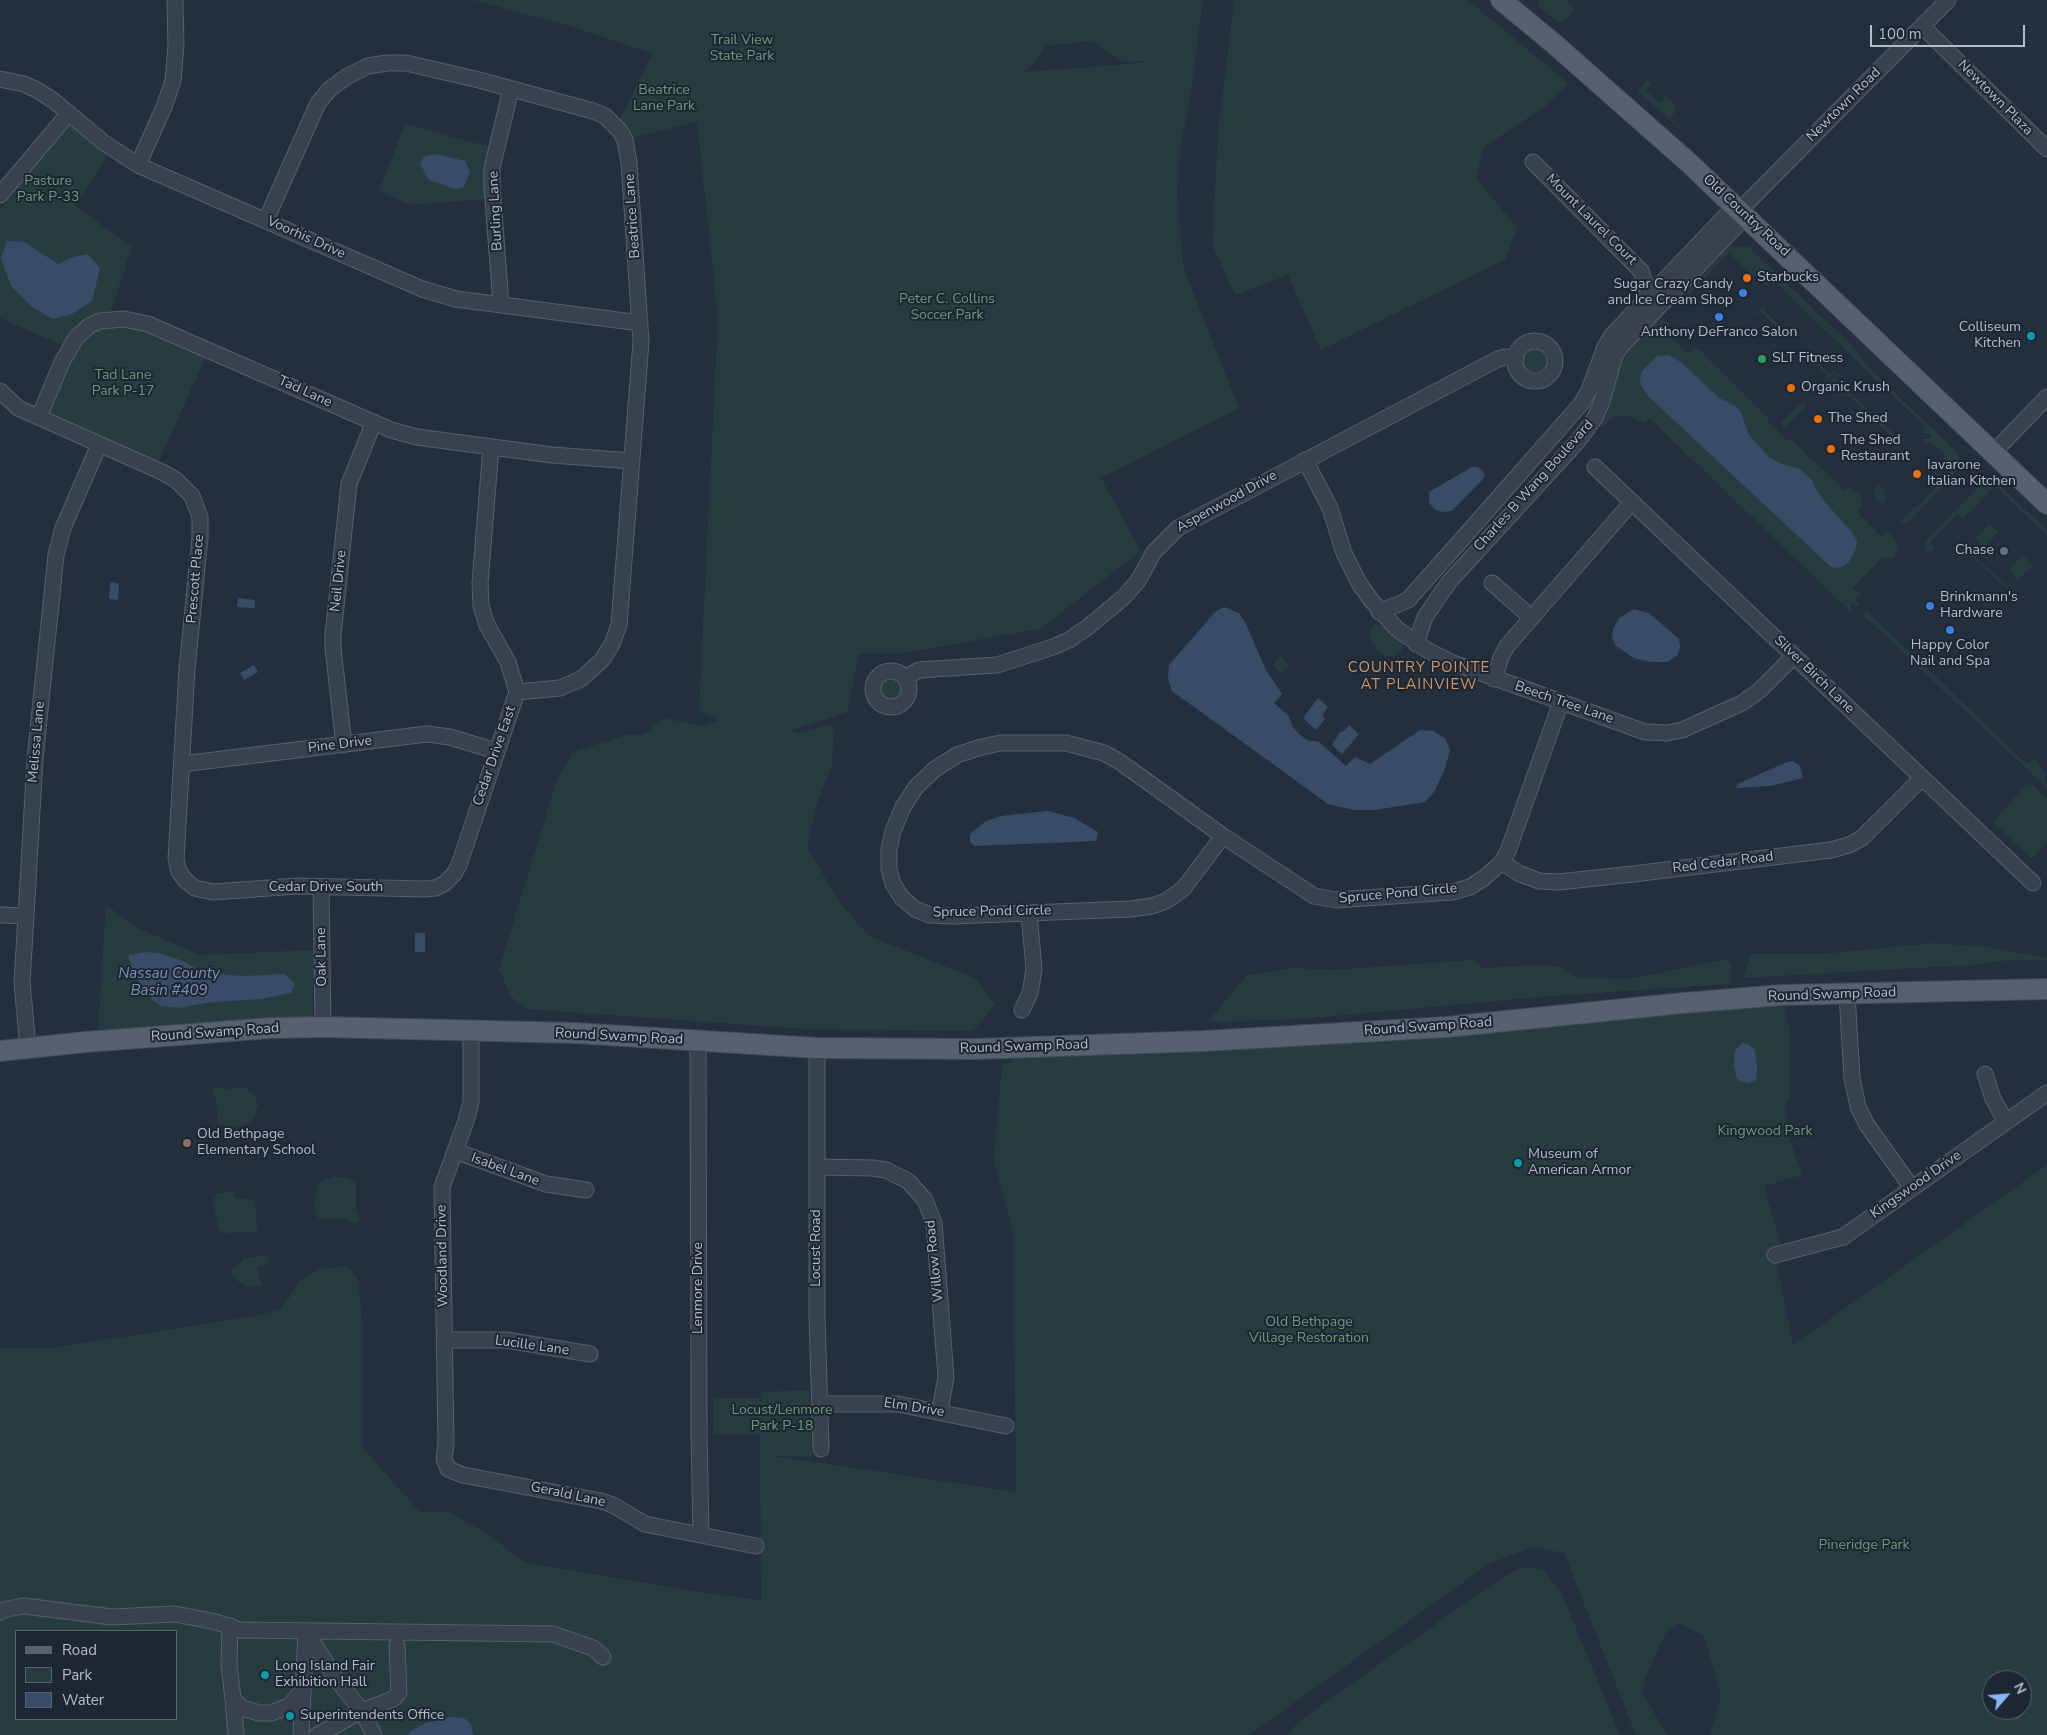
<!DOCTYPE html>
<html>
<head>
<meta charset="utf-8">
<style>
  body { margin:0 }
  #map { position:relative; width:2047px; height:1735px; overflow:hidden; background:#242f3e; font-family:"Nunito Sans",sans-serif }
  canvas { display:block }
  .legend { position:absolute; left:15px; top:1630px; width:162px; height:90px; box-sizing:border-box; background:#1d2633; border:1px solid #59626f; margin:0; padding:6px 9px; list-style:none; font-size:15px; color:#b4bcc9 }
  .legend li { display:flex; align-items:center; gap:10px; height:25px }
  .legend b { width:25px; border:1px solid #59626f }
  .north { position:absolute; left:1982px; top:1670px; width:50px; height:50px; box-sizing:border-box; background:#1d2633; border:1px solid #59626f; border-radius:50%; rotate:63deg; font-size:14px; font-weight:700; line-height:20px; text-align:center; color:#b4bcc9 }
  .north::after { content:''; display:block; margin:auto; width:18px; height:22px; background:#8ab4f8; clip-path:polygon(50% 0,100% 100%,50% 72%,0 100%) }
  .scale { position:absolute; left:1870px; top:25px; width:155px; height:22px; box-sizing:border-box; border:2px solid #b4bcc9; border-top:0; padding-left:6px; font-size:15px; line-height:18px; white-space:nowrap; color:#b4bcc9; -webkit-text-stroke:4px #1d2633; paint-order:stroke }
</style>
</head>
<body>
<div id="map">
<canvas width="2047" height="1735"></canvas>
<ul class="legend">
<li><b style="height:6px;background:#56606e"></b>Road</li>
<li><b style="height:14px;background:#263c3f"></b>Park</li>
<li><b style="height:14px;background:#394c67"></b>Water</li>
</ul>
<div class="north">N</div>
<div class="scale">100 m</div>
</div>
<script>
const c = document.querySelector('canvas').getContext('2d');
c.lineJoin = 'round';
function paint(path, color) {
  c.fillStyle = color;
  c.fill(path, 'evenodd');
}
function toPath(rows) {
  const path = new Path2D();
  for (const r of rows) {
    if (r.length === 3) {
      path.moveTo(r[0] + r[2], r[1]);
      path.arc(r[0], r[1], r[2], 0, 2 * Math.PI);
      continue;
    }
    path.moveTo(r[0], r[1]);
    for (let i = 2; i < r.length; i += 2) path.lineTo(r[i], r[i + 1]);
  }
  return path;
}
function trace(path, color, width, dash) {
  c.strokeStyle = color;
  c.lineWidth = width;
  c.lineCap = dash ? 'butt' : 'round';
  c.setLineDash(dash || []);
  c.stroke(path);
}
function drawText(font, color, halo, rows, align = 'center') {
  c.font = font + ' "Nunito Sans",sans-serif';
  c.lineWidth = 4;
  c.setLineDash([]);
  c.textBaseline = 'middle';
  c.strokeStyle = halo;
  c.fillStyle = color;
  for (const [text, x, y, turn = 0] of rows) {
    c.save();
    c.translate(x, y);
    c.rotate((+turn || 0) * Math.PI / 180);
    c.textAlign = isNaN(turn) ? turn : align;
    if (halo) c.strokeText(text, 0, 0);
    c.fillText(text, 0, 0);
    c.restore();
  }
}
paint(toPath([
  [473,0,1203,0,1193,78,1180,151,1177,190,1180,233,1184,269,1239,408,1101,478,1141,551,1040,629,903,653,859,653,847,712,789,731,799,733,828,725,834,729,832,764,816,806,807,847,840,903,869,936,975,978,995,1005,973,1031,806,1029,527,1009,511,997,499,969,557,780,573,752,626,735,643,735,663,718,704,726,719,721,699,710,718,316,697,122,625,140,617,126,652,54,571,26],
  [1092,41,1124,62,1143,61,1143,63,1024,72,1034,64,1046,46],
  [1234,0,1468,0,1568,83,1547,105,1484,147,1476,178,1517,228,1506,259,1321,350,1288,275,1235,295,1212,244,1218,135],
  [1540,0,1566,0,1575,9,1564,22,1560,23,1539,7,1538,2],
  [1647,80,1651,84,1646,91,1660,103,1666,96,1675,104,1676,111,1670,118,1679,126,1678,127,1637,91],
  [69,113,111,148,76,207,132,246,110,314,88,318,63,346,0,318,0,210,8,201,1,194],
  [405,124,490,147,486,199,410,205,379,191],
  [1729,247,1749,247,1852,346,1874,373,1957,452,1959,455,1956,471,1950,480,1910,521,1902,523,1902,520,1915,506,1917,507,1954,467,1944,458,1946,456,1930,441,1927,444,1923,440,1924,439,1931,439,1931,433,1922,433,1925,427,1775,282,1772,280,1766,286,1755,276,1753,277,1729,253,1680,304,1682,306,1678,308,1680,299],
  [1766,303,1766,305,1763,309,1782,328,1780,330,1761,312,1754,316],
  [110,319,209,350,155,469,39,417,76,338],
  [1659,319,1668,322,1670,324,1664,330,1688,354,1695,348,1703,352,1706,357,1769,418,1767,421,1788,441,1791,439,1845,491,1849,487,1857,494,1860,491,1862,505,1857,512,1881,536,1887,531,1895,539,1898,551,1894,557,1891,559,1883,557,1853,588,1861,593,1855,600,1859,604,1856,607,1852,604,1850,606,1853,609,1851,612,1649,418,1644,423,1630,416,1622,415,1614,417,1599,429,1608,413,1605,411,1622,357,1653,320],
  [1534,360,12],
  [1806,351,1830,374,1835,370,1835,372,1826,381,1824,381,1828,376,1804,353],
  [1837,374,1839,374,1835,379,1853,395,1851,398,1833,381,1829,385,1828,383],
  [1854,396,1877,418,1875,420,1852,399],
  [1801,403,1805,403,1805,407,1786,426,1782,426,1782,422],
  [1878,419,1900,440,1906,437,1896,449,1894,447,1898,442,1876,422],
  [1994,480,2047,530,2047,536,1995,486,1963,519,1957,514,1931,542,1935,549,1931,552,1926,551,1926,542,1929,537,1982,483],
  [1877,485,1878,485,1883,489,1886,500,1881,505,1874,495],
  [1989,524,1999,532,1984,547,1975,539],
  [1960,543,2009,588,2009,590,1959,545],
  [2023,555,2034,566,2016,581,2015,579,2016,577,2009,570],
  [1867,611,2027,764,2034,759,2038,762,2045,775,2047,788,1863,615],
  [1375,625,1384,626,1401,640,1403,645,1401,653,1393,657,1381,654,1369,639,1371,629],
  [1280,656,1289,665,1282,673,1273,665],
  [890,689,12],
  [2028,783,2030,785,2032,784,2047,798,2047,842,2031,859,1993,822],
  [106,905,137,928,200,955,314,950,312,1021,98,1030],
  [183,961,204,973,244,976,295,984,291,993,261,999,206,1003,180,1008],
  [1934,943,1987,947,2047,958,2047,960,2009,960,1971,965,1743,978,1751,954,1821,954],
  [1727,959,1731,965,1730,984,1551,996,1302,1019,1208,1022,1247,975,1295,968,1333,970,1473,960,1483,968,1537,965,1561,967,1577,978,1629,979],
  [1782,995,1790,1034,1790,1100,1785,1103,1789,1137,1802,1175,1764,1186,1783,1253,1775,1256,1793,1345,2047,1165,2047,1735,1710,1735,1721,1696,1704,1636,1678,1623,1665,1634,1645,1678,1642,1692,1667,1735,1636,1735,1564,1553,1532,1547,1489,1564,1249,1735,0,1735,0,1348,52,1348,256,1316,280,1309,289,1298,300,1280,320,1269,346,1266,358,1279,363,1332,362,1447,420,1512,449,1512,488,1534,524,1562,691,1591,761,1600,760,1435,713,1434,713,1398,761,1398,761,1392,809,1390,812,1457,768,1455,1016,1492,1013,1233,994,1159,1002,1065,1012,1062,1012,1050],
  [16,1631,176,1631,176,1719,16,1719],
  [1992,1680,2022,1680,2022,1710,1992,1710],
  [216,1087,224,1089,243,1087,253,1093,258,1105,254,1118,250,1123,239,1128,218,1124,216,1100,212,1092,212,1089],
  [334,1176,348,1178,356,1183,356,1211,360,1218,356,1223,352,1223,348,1219,319,1219,316,1213,315,1200,317,1186,320,1182],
  [235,1192,235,1198,255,1200,257,1232,222,1233,218,1229,213,1198,215,1199,216,1193],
  [267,1255,269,1259,268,1264,257,1268,262,1285,248,1288,232,1277,232,1269,240,1264,244,1258],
  [1522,1567,1543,1570,1561,1592,1620,1735,1288,1735,1298,1722,1489,1586]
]), '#263c3f');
paint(toPath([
  [436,154,465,161,470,173,463,188,453,189,428,179,420,163,425,156],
  [7,241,24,242,58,264,73,257,88,254,100,268,92,301,72,314,53,319,32,307,11,286,1,258],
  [1669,355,1682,363,1719,398,1735,406,1742,413,1744,423,1750,436,1769,457,1782,464,1800,469,1813,481,1815,488,1824,501,1850,530,1857,540,1856,549,1848,563,1840,568,1831,567,1648,396,1640,384,1641,372,1657,356],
  [1472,467,1477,467,1481,469,1485,475,1482,480,1452,511,1442,512,1434,509,1429,502,1429,492],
  [113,582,119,584,118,600,109,599,110,583],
  [238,598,255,600,255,608,237,607],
  [1224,607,1239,613,1246,624,1266,670,1282,694,1274,703,1289,716,1292,726,1299,734,1307,740,1319,742,1346,766,1355,757,1370,764,1420,730,1433,731,1445,738,1450,750,1445,769,1434,792,1425,802,1375,810,1354,810,1328,804,1172,691,1168,679,1169,665,1215,612],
  [1634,609,1649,613,1679,639,1680,648,1677,656,1667,662,1650,662,1634,658,1616,646,1612,638,1613,629,1619,618],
  [254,665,258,672,244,680,240,673],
  [1318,698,1328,707,1322,715,1325,719,1316,730,1303,718],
  [1349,725,1359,734,1342,754,1332,745,1340,732,1344,731],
  [1793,761,1800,766,1803,778,1770,786,1735,788,1740,783,1787,762],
  [1048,811,1074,818,1098,832,1096,841,974,846,970,842,970,834,986,821,1001,816],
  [415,933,425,933,425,952,415,952],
  [147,952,162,954,183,961,204,973,244,976,285,974,295,984,291,993,261,999,206,1003,180,1008,161,1006,152,1000,134,975,128,955],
  [1742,1043,1748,1044,1755,1050,1757,1069,1756,1080,1748,1083,1739,1081,1736,1076,1734,1065,1735,1051],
  [449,1717,464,1718,471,1724,473,1735,408,1735,410,1731,426,1723]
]), '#394c67');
const minor = toPath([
  [1922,26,2047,149],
  [0,79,24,84,37,90,54,101,103,142,138,165,422,289,456,299,640,323],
  [1533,162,1641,271,1649,295,1655,300],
  [138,165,164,107,173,81,176,45,175,0],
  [0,195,69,113],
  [1740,210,1948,0],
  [266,220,318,103,329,90,346,77,368,66,387,63,406,63,479,80,593,111,605,116,620,131,625,140,629,163,641,342,619,625,612,644,602,660,581,679,560,688,517,692],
  [501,304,492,187,492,168,511,89],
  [1535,361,20],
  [0,391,18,408,162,472,176,480,192,496,200,517,200,538,187,669,176,859,179,872,186,881,195,888,213,892,297,886,424,889,436,888,445,883,454,874,459,865,517,692,508,662,487,625,481,606,480,583,491,447],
  [39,417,62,362,76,338,89,326,100,321,124,319,148,324,391,430,417,437,552,455,632,461],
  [1993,453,2047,397],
  [1305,460,1330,508,1344,553,1359,583,1371,600,1397,629,1427,650,1453,663,1645,732,1667,733,1682,730,1742,703,1759,691,1794,656],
  [1595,467,2033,883],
  [1492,583,1532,618],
  [1379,612,1408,600,1471,529,1581,404,1589,390,1605,347,1612,335,1735,206],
  [1416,644,1425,617,1449,582,1578,441,1595,418,1602,401,1615,355,1622,345,1746,216],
  [891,689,18],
  [905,678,919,670,997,665,1053,647,1069,640,1088,627,1124,597,1138,581,1154,552,1178,528,1498,359,1505,357,1516,358],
  [1494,679,1501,657,1507,646,1632,502],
  [344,745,333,648,333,635,349,484,374,422],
  [182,764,427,734,450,737,496,751],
  [1223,836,1183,889,1166,901,1152,906,1130,909,954,916,930,915,915,909,902,898,893,884,889,869,889,849,893,831,903,807,916,787,935,769,957,755,978,748,1000,743,1066,743,1104,753,1120,762,1223,836,1314,896,1336,900,1452,892,1470,887,1484,878,1502,862,1508,851,1561,702],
  [1502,862,1518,873,1539,881,1559,882,1633,874,1831,850,1849,845,1862,838,1922,778],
  [321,887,323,1027],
  [0,915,26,916],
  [1847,994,1852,1078,1858,1107,1867,1125,1912,1188],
  [1022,1010,1030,993,1034,969,1029,913],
  [471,1031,471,1102,466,1121,442,1187,446,1444,444,1459,448,1469,463,1475,601,1501,613,1505,645,1524,756,1546],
  [698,1041,699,1434,701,1534],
  [28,1048,22,982,26,916,35,759,56,555,63,528,99,445],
  [817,1048,817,1316,821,1449],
  [1985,1074,1993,1099,2006,1122],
  [455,1151,546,1184,586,1190],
  [817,1167,873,1168,886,1170,908,1181,925,1200,934,1223,946,1377,940,1411],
  [1775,1255,1843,1237,2047,1093],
  [445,1340,506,1340,590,1354],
  [820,1404,898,1404,1006,1426],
  [0,1612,7,1609,24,1606,112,1617,175,1614,216,1622,240,1630,553,1634,593,1648,603,1657],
  [230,1626,229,1665,233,1699,242,1708,259,1713,271,1713,289,1706,302,1691],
  [306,1631,336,1679,362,1711,374,1735],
  [233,1699,236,1735],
  [301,1735,306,1631],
  [317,1735,362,1711,393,1699,399,1693,397,1645]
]);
const major = toPath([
  [1501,0,1552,42,1688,162,2047,504],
  [0,1051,85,1042,271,1028,323,1027,575,1033,817,1048,975,1049,1205,1041,1447,1027,1683,1003,1782,995,2047,989]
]);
trace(minor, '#565f6c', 17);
trace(major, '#414a57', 22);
trace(minor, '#38414e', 15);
trace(major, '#56606e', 20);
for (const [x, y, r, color] of [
  [1747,278,5,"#e8710a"],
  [1743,293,5,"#3f7fe0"],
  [1719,317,5,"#3f7fe0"],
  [2031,336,5,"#0f9aa8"],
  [1762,359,5,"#2e9e5b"],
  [1791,388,5,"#e8710a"],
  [1818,419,5,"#e8710a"],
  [1831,449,5,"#e8710a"],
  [1917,474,5,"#e8710a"],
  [2004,551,5,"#5c6f8a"],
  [1930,606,5,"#3f7fe0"],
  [1950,630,5,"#3f7fe0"],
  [187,1143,5,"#8d6e63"],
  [1518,1163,5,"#0f9aa8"],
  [265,1675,5,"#0f9aa8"],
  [290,1716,5,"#0f9aa8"]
]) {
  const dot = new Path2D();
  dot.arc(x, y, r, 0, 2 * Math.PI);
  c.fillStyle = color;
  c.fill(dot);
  trace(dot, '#1d2633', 2);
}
drawText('14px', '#6b9a76', '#1d2633', [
  ["Trail View",742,41],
  ["State Park",742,57],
  ["Beatrice",664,91],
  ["Lane Park",664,107],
  ["Pasture",48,182],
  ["Park P-33",48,198],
  ["Peter C. Collins",947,300],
  ["Soccer Park",947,316],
  ["Tad Lane",123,376],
  ["Park P-17",123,392],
  ["Kingwood Park",1765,1132],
  ["Old Bethpage",1309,1323],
  ["Village Restoration",1309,1339],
  ["Locust/Lenmore",782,1411],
  ["Park P-18",782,1427],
  ["Pineridge Park",1864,1546]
]);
drawText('14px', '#b4bcc9', '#1d2633', [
  ["Newtown Plaza",1995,98,45],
  ["Newtown Road",1844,105,-45],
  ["Burling Lane",496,211,-93],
  ["Beatrice Lane",633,216,-94],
  ["Old Country Road",1746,216,43],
  ["Mount Laurel Court",1591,220,45],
  ["Voorhis Drive",306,238,24],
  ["Tad Lane",305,392,24],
  ["Charles B Wang Boulevard",1534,486,-48],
  ["Aspenwood Drive",1227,502,-29],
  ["Prescott Place",196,579,-85],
  ["Neil Drive",339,581,-84],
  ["Silver Birch Lane",1814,675,44],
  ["Beech Tree Lane",1564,703,19],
  ["Melissa Lane",37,742,-85],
  ["Pine Drive",340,745,-7],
  ["Cedar Drive East",495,756,-71],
  ["Red Cedar Road",1723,863,-7],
  ["Cedar Drive South",326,888],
  ["Spruce Pond Circle",1398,894,-5],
  ["Spruce Pond Circle",992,912,-1],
  ["Oak Lane",322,957,-91],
  ["Round Swamp Road",1832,995,-2],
  ["Round Swamp Road",1428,1027,-4],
  ["Round Swamp Road",215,1033,-4],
  ["Round Swamp Road",619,1037,3],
  ["Round Swamp Road",1024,1047,-2],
  ["Isabel Lane",505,1170,20],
  ["Kingswood Drive",1916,1185,-35],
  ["Locust Road",817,1248,-90],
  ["Woodland Drive",443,1256,-91],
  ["Willow Road",935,1261,-96],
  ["Lenmore Drive",699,1288,-90],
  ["Lucille Lane",532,1346,8],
  ["Elm Drive",914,1408,9],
  ["Gerald Lane",568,1495,12]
]);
drawText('14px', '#b4bcc9', '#1d2633', [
  ["Starbucks",1757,278],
  ["Sugar Crazy Candy",1733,285,"right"],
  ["and Ice Cream Shop",1733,301,"right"],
  ["Colliseum",2021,328,"right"],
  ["Kitchen",2021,344,"right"],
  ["Anthony DeFranco Salon",1719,333,"center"],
  ["SLT Fitness",1772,359],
  ["Organic Krush",1801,388],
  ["The Shed",1828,419],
  ["The Shed",1841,441],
  ["Restaurant",1841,457],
  ["Iavarone",1927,466],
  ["Italian Kitchen",1927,482],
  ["Chase",1994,551,"right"],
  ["Brinkmann's",1940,598],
  ["Hardware",1940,614],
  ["Happy Color",1950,646,"center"],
  ["Nail and Spa",1950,662,"center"],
  ["Old Bethpage",197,1135],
  ["Elementary School",197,1151],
  ["Museum of",1528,1155],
  ["American Armor",1528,1171],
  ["Long Island Fair",275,1667],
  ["Exhibition Hall",275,1683],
  ["Superintendents Office",300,1716]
], 'left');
c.letterSpacing = '1px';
drawText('15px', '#d59563', '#1d2633', [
  ["COUNTRY POINTE",1419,668],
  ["AT PLAINVIEW",1419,685]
]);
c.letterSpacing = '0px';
drawText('italic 15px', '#7c92b1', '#1d2633', [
  ["Nassau County",169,974],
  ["Basin #409",169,991]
]);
</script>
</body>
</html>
